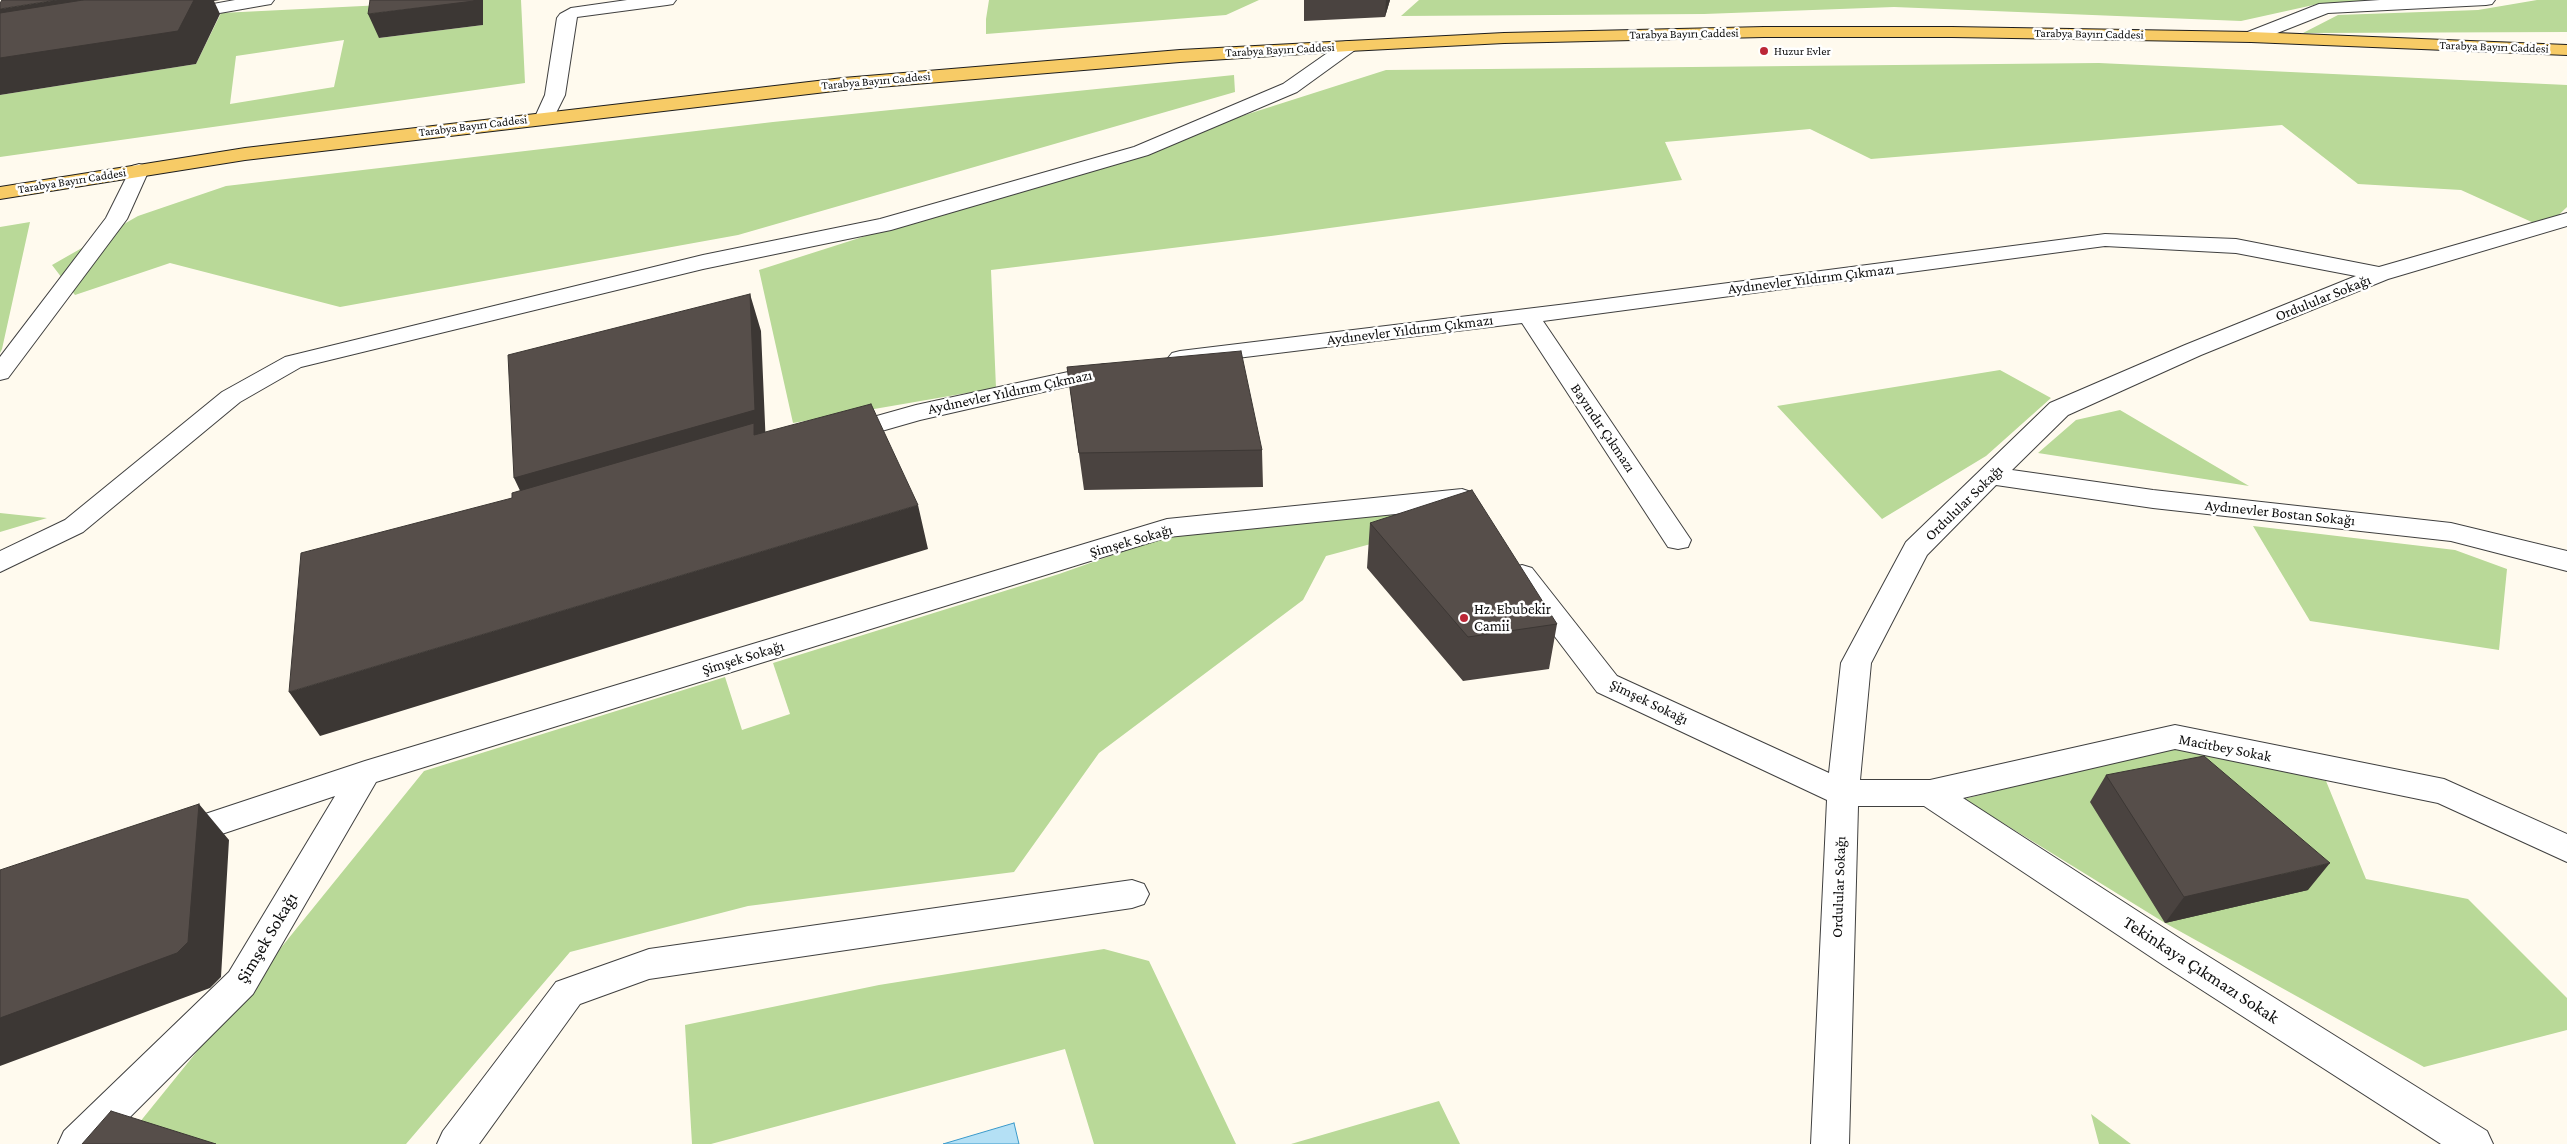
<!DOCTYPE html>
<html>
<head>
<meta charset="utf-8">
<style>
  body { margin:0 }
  canvas { display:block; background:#fffaee }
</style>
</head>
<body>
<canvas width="2567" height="1144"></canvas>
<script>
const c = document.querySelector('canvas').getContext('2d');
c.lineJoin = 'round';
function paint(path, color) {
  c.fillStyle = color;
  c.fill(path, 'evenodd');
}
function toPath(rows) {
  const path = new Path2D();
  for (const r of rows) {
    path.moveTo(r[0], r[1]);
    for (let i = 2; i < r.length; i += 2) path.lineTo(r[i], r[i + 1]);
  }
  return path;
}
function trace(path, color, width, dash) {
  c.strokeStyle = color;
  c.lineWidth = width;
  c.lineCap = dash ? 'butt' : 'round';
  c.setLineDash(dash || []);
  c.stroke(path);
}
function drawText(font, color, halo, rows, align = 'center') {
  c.font = font + ' "Crimson Pro",serif';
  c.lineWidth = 5;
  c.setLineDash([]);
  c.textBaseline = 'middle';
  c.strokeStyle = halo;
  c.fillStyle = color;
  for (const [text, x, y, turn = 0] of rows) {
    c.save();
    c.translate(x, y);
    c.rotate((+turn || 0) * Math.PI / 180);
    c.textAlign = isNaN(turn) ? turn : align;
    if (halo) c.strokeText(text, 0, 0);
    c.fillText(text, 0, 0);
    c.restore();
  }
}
paint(toPath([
  [483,0,521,0,525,83,0,157,0,95,196,64,221,13,383,5,379,38,483,25],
  [344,40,334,87,230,104,236,56],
  [989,0,1259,0,1226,15,986,34,986,19],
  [1419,0,2398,0,2318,4,2241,21,1894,7,1704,14,1401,16],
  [2537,0,2567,0,2567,32,2303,33,2338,15,2478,10],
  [2099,63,2567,85,2567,207,2545,228,2461,190,2358,184,2282,125,1871,159,1810,129,1665,142,1682,180,1271,236,991,270,996,388,793,423,759,270,1386,70],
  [1234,75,1235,92,738,235,340,307,170,263,75,295,52,265,138,216,226,186,773,122],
  [30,222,2,349,0,353,0,227],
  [2000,370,2051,398,1986,456,1882,519,1777,406],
  [2120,410,2249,486,2038,453,2076,420],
  [1431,508,1438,526,1326,556,1303,600,1099,753,1014,872,748,906,570,952,406,1144,149,1144,135,1128,424,771,725,677,742,730,790,714,773,663,1059,574,1161,538],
  [0,513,47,518,0,532],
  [2253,526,2455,550,2507,569,2499,650,2310,621],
  [2178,746,2326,781,2366,879,2468,899,2567,998,2567,1030,2424,1067,2165,923,1964,799],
  [1104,949,1149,961,1236,1144,1094,1144,1065,1049,711,1144,692,1144,685,1025,879,985],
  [1439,1101,1460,1144,1291,1144],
  [2091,1114,2131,1144,2099,1144]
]), '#b9d998');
const water = toPath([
  [1014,1123,1019,1144,943,1144,1014,1123]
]);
paint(water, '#b4e0f5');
trace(water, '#3b9acb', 1);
const minor = toPath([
  [235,0,274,0,271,4,265,5,180,20,174,19,171,15,174,11,180,10,235,0],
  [627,0,676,0,673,4,667,5,577,17,565,95,552,121,538,121,535,117,545,95,557,18,560,14,571,8,627,0],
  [2380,0,2495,0,2492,4,2486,5,2328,13,2257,41,2245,41,2242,37,2245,33,2319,4,2380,0],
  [1349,41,1355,42,1358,46,1355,50,1297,92,1148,155,891,230,703,269,301,367,240,402,83,532,0,572,0,551,65,520,222,392,285,357,703,255,880,219,1134,147,1283,84,1343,42,1349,41],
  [139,164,146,166,149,170,127,219,8,378,0,380,0,357,106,218,132,166,139,164],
  [2567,213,2567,226,2388,279,2201,355,2068,415,2012,470,2153,490,2451,523,2567,551,2567,571,2451,541,2153,508,1996,485,1927,555,1871,663,1860,780,1930,780,2175,725,2444,779,2567,834,2567,862,2438,803,2175,749,1963,798,2187,943,2487,1131,2493,1144,2441,1144,2163,965,1924,806,1858,806,1849,1144,1811,1144,1827,800,1597,692,1508,575,1512,568,1522,565,1532,568,1617,676,1829,773,1841,663,1906,542,2050,403,2185,345,2356,276,2236,253,2105,246,1543,321,1691,540,1688,547,1678,549,1668,547,1522,323,1180,365,1172,363,1168,358,1172,353,1180,351,1567,304,2105,234,2236,239,2379,267,2567,213],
  [1105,364,1113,366,1117,371,1113,376,920,420,843,442,834,440,830,434,834,428,916,405,1105,364],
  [1462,489,1471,492,1478,502,1482,508,1478,514,1469,517,1460,514,1455,508,1168,537,376,782,253,994,103,1144,58,1144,64,1131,229,972,335,796,180,848,169,844,164,835,169,826,365,761,1167,519,1462,489],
  [1132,880,1144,884,1149,894,1144,904,1132,908,649,979,580,1004,479,1144,437,1144,443,1131,556,982,649,949,1132,880]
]);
const primary = toPath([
  [1764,27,1952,27,2251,32,2567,45,2567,55,2251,42,1952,37,1764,37,1504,43,1349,51,1180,62,843,90,245,160,0,199,0,187,245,148,843,78,1180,50,1349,41,1504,33,1764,27]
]);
trace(minor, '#404040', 2);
trace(primary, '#1e1e1e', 2);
paint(minor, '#fff');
paint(primary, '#f7cb66');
paint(toPath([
  [1304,0,1390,0,1385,17,1304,21],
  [1067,367,1262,450,1263,487,1084,490],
  [1370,523,1557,624,1549,669,1463,681,1367,568],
  [2106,775,2308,890,2165,923,2090,802]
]), '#4a4340');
paint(toPath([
  [57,0,220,0,214,1,220,14,196,64,0,95,0,9],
  [474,0,483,0,483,25,379,38,368,14],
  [1386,0,1390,0,1385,17],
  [750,294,761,331,766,447,532,516,514,478],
  [918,505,928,549,320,736,289,692],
  [199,804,229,840,221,977,210,988,0,1066,0,1018],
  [2330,863,2308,890,2165,923,2184,897]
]), '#3c3734');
const building = toPath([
  [2,0,57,0,0,9,0,3,2,0],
  [83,0,194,0,178,31,0,58,0,13,83,0],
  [370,0,474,0,474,1,368,14,370,0],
  [750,294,755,410,514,478,508,355,750,294],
  [1241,351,1262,450,1079,453,1067,367,1241,351],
  [871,404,918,505,289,692,301,553,512,498,512,493,754,423,754,435,871,404],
  [1472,490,1557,624,1468,637,1370,523,1472,490],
  [2204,756,2330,863,2184,897,2106,775,2204,756],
  [199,804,188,942,177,953,0,1018,0,870,199,804],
  [111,1111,216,1144,82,1144,111,1111]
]);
paint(building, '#564e4a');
trace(building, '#3c3734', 1);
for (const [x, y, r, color] of [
  [1764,51,5,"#bc2737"],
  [1464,618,5,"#bc2737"]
]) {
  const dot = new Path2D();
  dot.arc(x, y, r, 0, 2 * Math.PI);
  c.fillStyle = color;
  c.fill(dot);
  trace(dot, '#fff', 2);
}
drawText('12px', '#0d0d0d', '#fff', [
  ["Tarabya Bayırı Caddesi",1684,34,-1],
  ["Tarabya Bayırı Caddesi",2089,34,1],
  ["Tarabya Bayırı Caddesi",2494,47,2],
  ["Tarabya Bayırı Caddesi",1280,50,-3],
  ["Tarabya Bayırı Caddesi",876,81,-5],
  ["Tarabya Bayırı Caddesi",473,126,-7],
  ["Tarabya Bayırı Caddesi",72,181,-9]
]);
drawText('12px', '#0d0d0d', '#fff', [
  ["Huzur Evler",1774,51]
], 'left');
drawText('15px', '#0d0d0d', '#fff', [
  ["Aydınevler Yıldırım Çıkmazı",1811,279,-7],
  ["Ordulular Sokağı",2323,298,-22],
  ["Aydınevler Yıldırım Çıkmazı",1410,330,-7],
  ["Aydınevler Yıldırım Çıkmazı",1010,392,-12],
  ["Bayındır Çıkmazı",1603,428,56],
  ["Ordulular Sokağı",1964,503,-44],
  ["Aydınevler Bostan Sokağı",2280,513,6],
  ["Şimşek Sokağı",1131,541,-16],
  ["Şimşek Sokağı",743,658,-17],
  ["Şimşek Sokağı",1649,702,26],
  ["Macitbey Sokak",2225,748,11],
  ["Ordulular Sokağı",1839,887,-88]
]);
drawText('15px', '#0d0d0d', '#fff', [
  ["Hz. Ebubekir",1474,609],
  ["Camii",1474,626]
], 'left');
drawText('18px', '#0d0d0d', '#fff', [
  ["Şimşek Sokağı",267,938,-59],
  ["Tekinkaya Çıkmazı Sokak",2201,970,33]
]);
</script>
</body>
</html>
